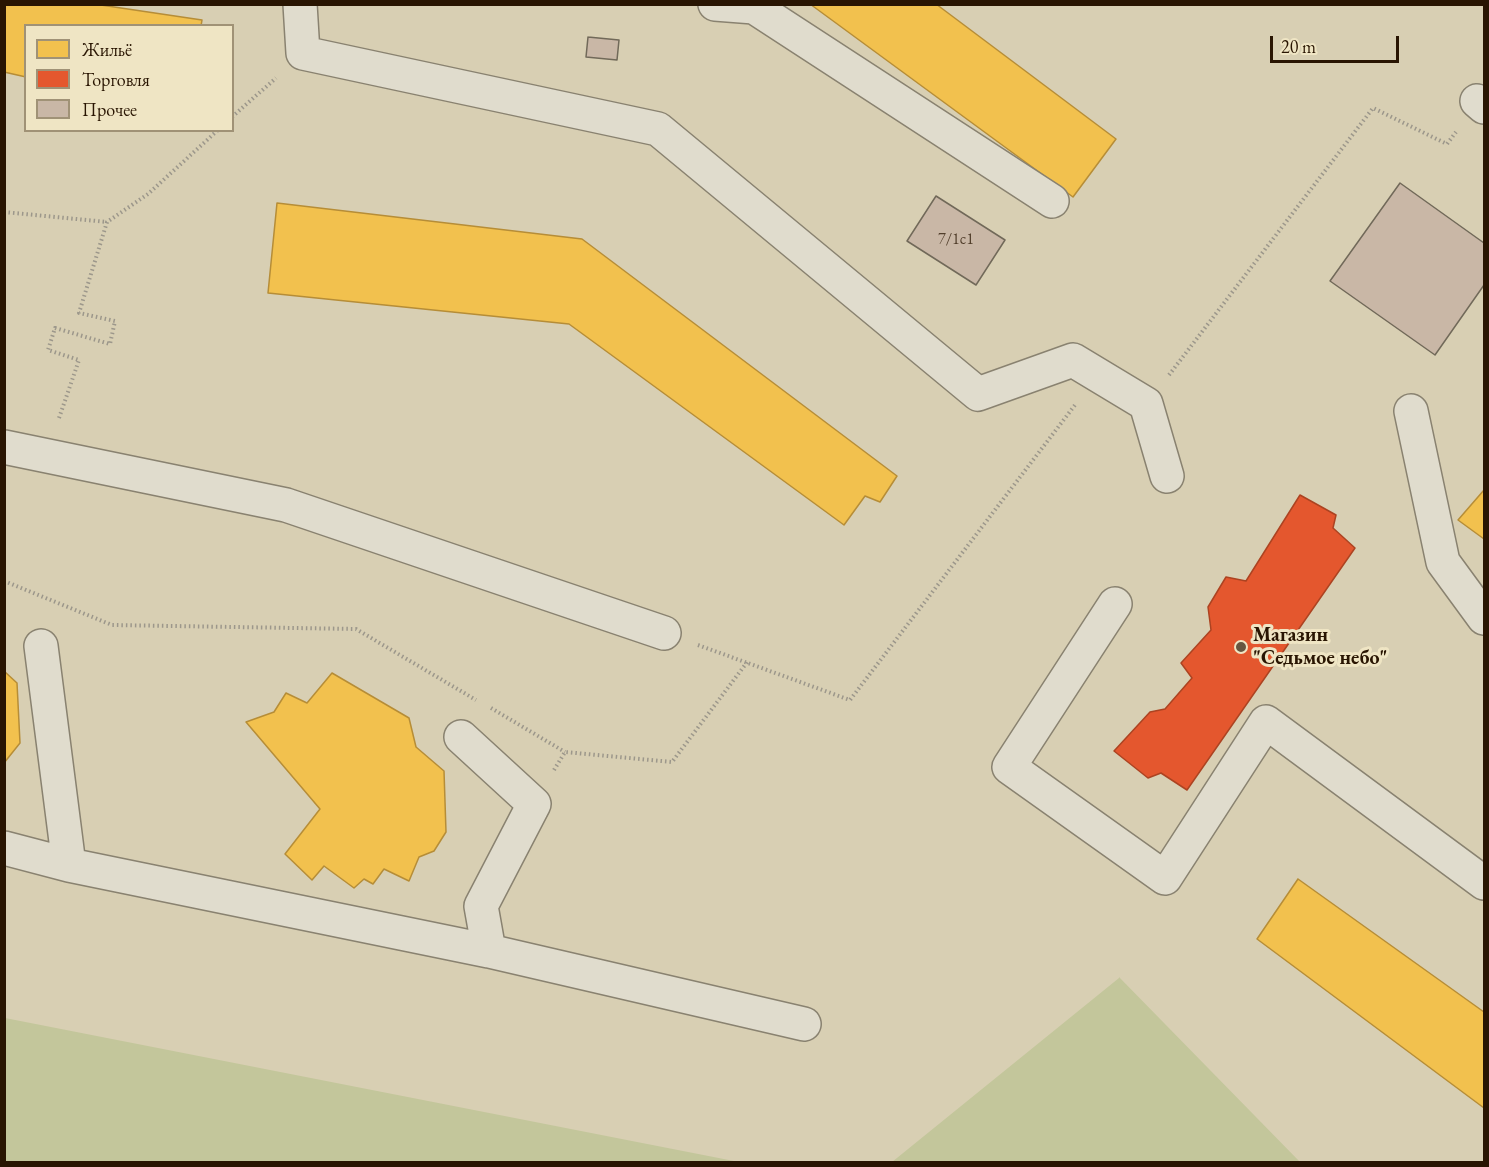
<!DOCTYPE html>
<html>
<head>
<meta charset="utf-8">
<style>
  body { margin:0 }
  #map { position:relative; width:1489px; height:1167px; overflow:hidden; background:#d8cfb3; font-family:"EB Garamond",serif }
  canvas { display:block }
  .frame { position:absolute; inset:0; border:6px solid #291502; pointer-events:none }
  .legend { position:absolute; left:24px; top:24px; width:210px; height:108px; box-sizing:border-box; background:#efe5c4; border:2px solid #a09276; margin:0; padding:8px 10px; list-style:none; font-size:18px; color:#291502 }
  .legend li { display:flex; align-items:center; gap:12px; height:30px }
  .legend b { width:30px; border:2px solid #a09276 }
  .scale { position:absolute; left:1270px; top:36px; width:129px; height:27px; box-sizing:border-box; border:3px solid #291502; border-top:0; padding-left:8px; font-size:18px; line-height:21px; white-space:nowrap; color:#291502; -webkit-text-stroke:4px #efe5c4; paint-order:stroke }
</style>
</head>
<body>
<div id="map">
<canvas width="1489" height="1167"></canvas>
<div class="frame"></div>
<ul class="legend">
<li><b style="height:16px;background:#f2c14e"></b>Жильё</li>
<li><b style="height:16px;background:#e4572e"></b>Торговля</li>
<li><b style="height:16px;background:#c9b7a6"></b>Прочее</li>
</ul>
<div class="scale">20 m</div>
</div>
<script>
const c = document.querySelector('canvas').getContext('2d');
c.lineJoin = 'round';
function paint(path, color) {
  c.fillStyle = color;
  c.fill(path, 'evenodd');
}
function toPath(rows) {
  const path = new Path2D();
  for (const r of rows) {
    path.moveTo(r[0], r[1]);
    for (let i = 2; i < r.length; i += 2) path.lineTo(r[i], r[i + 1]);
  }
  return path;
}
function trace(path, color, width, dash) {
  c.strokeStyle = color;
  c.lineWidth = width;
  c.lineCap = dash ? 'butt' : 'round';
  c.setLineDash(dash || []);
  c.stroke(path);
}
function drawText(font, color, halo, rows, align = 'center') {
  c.font = font + ' "EB Garamond",serif';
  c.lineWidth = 6;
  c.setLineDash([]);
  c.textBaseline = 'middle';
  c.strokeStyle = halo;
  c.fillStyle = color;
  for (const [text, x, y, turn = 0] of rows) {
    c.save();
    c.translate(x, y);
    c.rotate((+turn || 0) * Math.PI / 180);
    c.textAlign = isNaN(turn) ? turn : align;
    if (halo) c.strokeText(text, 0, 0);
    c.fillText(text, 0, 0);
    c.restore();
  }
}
paint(toPath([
  [1119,977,1300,1162,892,1162,1119,978],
  [4,1018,5,1018,739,1162,5,1162]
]), '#c3c69b');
const homes = toPath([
  [4,4,94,4,202,20,201,26,26,26,26,77,4,72,4,4],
  [810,4,936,4,1116,139,1073,197,810,4],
  [277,203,582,239,897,476,880,502,865,496,844,525,569,324,268,293,277,203],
  [1484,490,1484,539,1458,520,1484,490],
  [4,671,17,683,20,743,4,763,4,671],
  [332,673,409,718,416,747,444,771,446,832,434,851,419,857,409,881,384,869,373,884,364,879,354,888,324,866,312,880,285,854,320,809,246,722,274,712,286,693,307,703,332,673],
  [1298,879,1484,1012,1484,1108,1257,939,1298,879]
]);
paint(homes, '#f2c14e');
trace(homes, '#b68d37', 1.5);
const shops = toPath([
  [1300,495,1336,515,1333,528,1355,548,1187,790,1161,773,1148,778,1114,751,1150,712,1165,709,1192,678,1181,663,1211,630,1208,607,1226,577,1246,581,1300,495]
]);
paint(shops, '#e4572e');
trace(shops, '#ac4321', 1.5);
const building = toPath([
  [588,37,619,40,617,60,586,57,588,37],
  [1400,183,1484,243,1484,285,1435,355,1330,281,1400,183],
  [936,196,1005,240,976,285,907,241,936,196]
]);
paint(building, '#c9b7a6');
trace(building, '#716959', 1.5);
const minor = toPath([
  [300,4,303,53,658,129,978,394,1073,360,1146,404,1167,476],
  [715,4,754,7,1052,201],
  [1477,101,1484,107],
  [1411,411,1443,562,1484,618],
  [4,447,286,505,664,633],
  [1115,604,1009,767,1165,878,1266,722,1484,883],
  [41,646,69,865],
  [461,737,534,804,481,906,489,951],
  [4,848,69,865,489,951,804,1024]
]);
trace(minor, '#898270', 36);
trace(toPath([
  [232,117,276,78],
  [4,212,107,222],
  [1169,375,1373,108,1447,144,1456,132],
  [59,418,79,360,48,350,55,328,110,344,115,321,79,313,107,222,148,194,218,130],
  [4,581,112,625,356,629,476,700],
  [698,645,850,700,1075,405],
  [491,708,565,752],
  [554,770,565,752,672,762,748,661]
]), '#9c978b', 4, [1.5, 3]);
trace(minor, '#e0dccd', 33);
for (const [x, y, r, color] of [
  [1241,647,6,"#665640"]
]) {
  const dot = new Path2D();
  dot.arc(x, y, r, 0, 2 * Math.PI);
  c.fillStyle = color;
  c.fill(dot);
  trace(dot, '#efe5c4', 2);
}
drawText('16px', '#513e2b', null, [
  ["7/1с1",956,240]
]);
drawText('bold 20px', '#291502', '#efe5c4', [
  ["Магазин",1253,636],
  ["\"Седьмое небо\"",1253,659]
], 'left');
</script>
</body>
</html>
